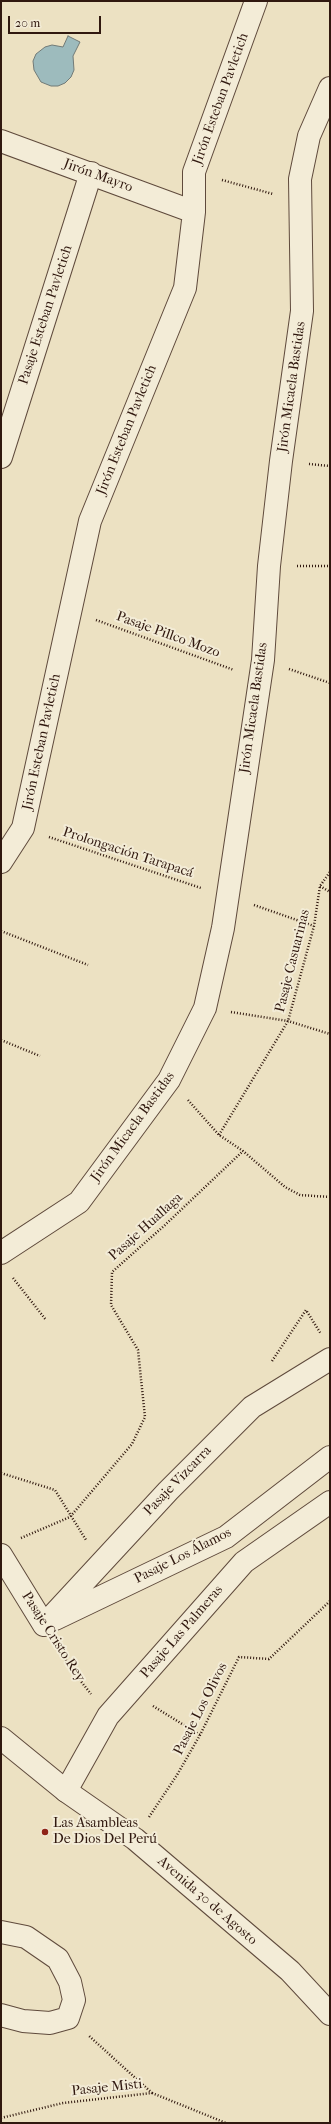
<!DOCTYPE html>
<html>
<head>
<meta charset="utf-8">
<style>
  body { margin:0 }
  #map { position:relative; width:331px; height:2124px; overflow:hidden; background:#ece1c2; font-family:"IM FELL French Canon",serif }
  canvas { display:block }
  .frame { position:absolute; inset:0; border:2px solid #30180f; pointer-events:none }
  .scale { position:absolute; left:8px; top:16px; width:93px; height:18px; box-sizing:border-box; border:2px solid #30180f; border-top:0; padding-left:5px; font-size:12px; line-height:14px; white-space:nowrap; color:#30180f; -webkit-text-stroke:3px #f3ecd7; paint-order:stroke }
</style>
</head>
<body>
<div id="map">
<canvas width="331" height="2124"></canvas>
<div class="frame"></div>
<div class="scale">20 m</div>
</div>
<script>
const c = document.querySelector('canvas').getContext('2d');
c.lineJoin = 'round';
function paint(path, color) {
  c.fillStyle = color;
  c.fill(path, 'evenodd');
}
function toPath(rows) {
  const path = new Path2D();
  for (const r of rows) {
    path.moveTo(r[0], r[1]);
    for (let i = 2; i < r.length; i += 2) path.lineTo(r[i], r[i + 1]);
  }
  return path;
}
function trace(path, color, width, dash) {
  c.strokeStyle = color;
  c.lineWidth = width;
  c.lineCap = dash ? 'butt' : 'round';
  c.setLineDash(dash || []);
  c.stroke(path);
}
function drawText(font, color, halo, rows, align = 'center') {
  c.font = font + ' "IM FELL French Canon",serif';
  c.lineWidth = 4;
  c.setLineDash([]);
  c.textBaseline = 'middle';
  c.strokeStyle = halo;
  c.fillStyle = color;
  for (const [text, x, y, turn = 0] of rows) {
    c.save();
    c.translate(x, y);
    c.rotate((+turn || 0) * Math.PI / 180);
    c.textAlign = isNaN(turn) ? turn : align;
    if (halo) c.strokeText(text, 0, 0);
    c.fillText(text, 0, 0);
    c.restore();
  }
}
const water = toPath([
  [68,36,80,42,73,56,74,70,71,77,65,83,58,86,51,86,41,82,34,70,33,61,36,54,45,47,52,45,63,47,68,36]
]);
paint(water, '#9dbbbd');
trace(water, '#717a77', 1);
const minor = toPath([
  [1,141,194,212],
  [1,457,91,173],
  [1,862,23,828,90,521,185,288,194,212,194,172,256,1],
  [1,1253,79,1202,169,1080,205,1008,223,928,263,660,269,566,281,461,302,311,300,179,309,136,330,88],
  [1,1555,44,1625],
  [55,1619,226,1537,330,1457],
  [44,1625,168,1491,252,1407,330,1359],
  [66,1791,108,1716,244,1562,330,1502]
]);
const tertiary = toPath([
  [1,1738,66,1791,135,1839,290,1971,330,2014],
  [1,1932,26,1937,58,1959,70,1982,74,2000,68,2018,50,2023,23,2021,1,2015]
]);
trace(minor, '#5f4a3c', 24);
trace(tertiary, '#5f4a3c', 24);
trace(toPath([
  [222,180,273,194],
  [309,464,330,466],
  [297,566,330,566],
  [96,620,234,670],
  [289,669,330,683],
  [49,837,201,888],
  [320,886,330,892],
  [254,905,314,926],
  [1,931,88,965],
  [231,1012,288,1021,330,1034],
  [1,1040,40,1056],
  [188,1100,219,1135,243,1151,285,1187,300,1195,330,1197],
  [219,1135,288,1021,314,926,320,886,330,872],
  [13,1278,46,1320],
  [272,1361,306,1310,321,1334],
  [1,1473,55,1490,86,1540],
  [21,1538,70,1517,132,1444,145,1417,138,1350,111,1305,112,1272,165,1225,243,1151],
  [58,1647,72,1670,91,1694],
  [153,1706,200,1735],
  [149,1817,177,1775,200,1735,239,1657,269,1659,330,1601],
  [152,2093,226,2123],
  [1,2118,63,2103,152,2093,88,2035]
]), '#30180f', 2.5, [1, 2]);
trace(minor, '#f3ecd7', 22);
trace(tertiary, '#f3ecd7', 22);
for (const [x, y, r, color] of [
  [45,1832,4,"#8f2418"]
]) {
  const dot = new Path2D();
  dot.arc(x, y, r, 0, 2 * Math.PI);
  c.fillStyle = color;
  c.fill(dot);
  trace(dot, '#f3ecd7', 1.5);
}
drawText('14px', '#30180f', '#f3ecd7', [
  ["Jirón Esteban Pavletich",221,99,-70],
  ["Jirón Mayro",98,176,20],
  ["Pasaje Esteban Pavletich",46,315,-72],
  ["Jirón Micaela Bastidas",292,387,-82],
  ["Jirón Esteban Pavletich",127,430,-68],
  ["Pasaje Pillco Mozo",168,635,20],
  ["Jirón Micaela Bastidas",254,708,-82],
  ["Jirón Esteban Pavletich",42,742,-78],
  ["Prolongación Tarapacá",128,853,18],
  ["Pasaje Casuarinas",293,961,-76],
  ["Jirón Micaela Bastidas",133,1127,-54],
  ["Pasaje Huallaga",146,1227,-42],
  ["Pasaje Vizcarra",178,1481,-46],
  ["Pasaje Los Álamos",183,1556,-27],
  ["Pasaje Las Palmeras",182,1632,-49],
  ["Pasaje Cristo Rey",53,1637,57],
  ["Pasaje Los Olivos",201,1709,-63],
  ["Avenida 30 de Agosto",207,1901,41],
  ["Pasaje Misti",107,2088,-6]
]);
drawText('14px', '#30180f', '#f3ecd7', [
  ["Las Asambleas",53,1824],
  ["De Dios Del Perú",53,1840]
], 'left');
</script>
</body>
</html>
